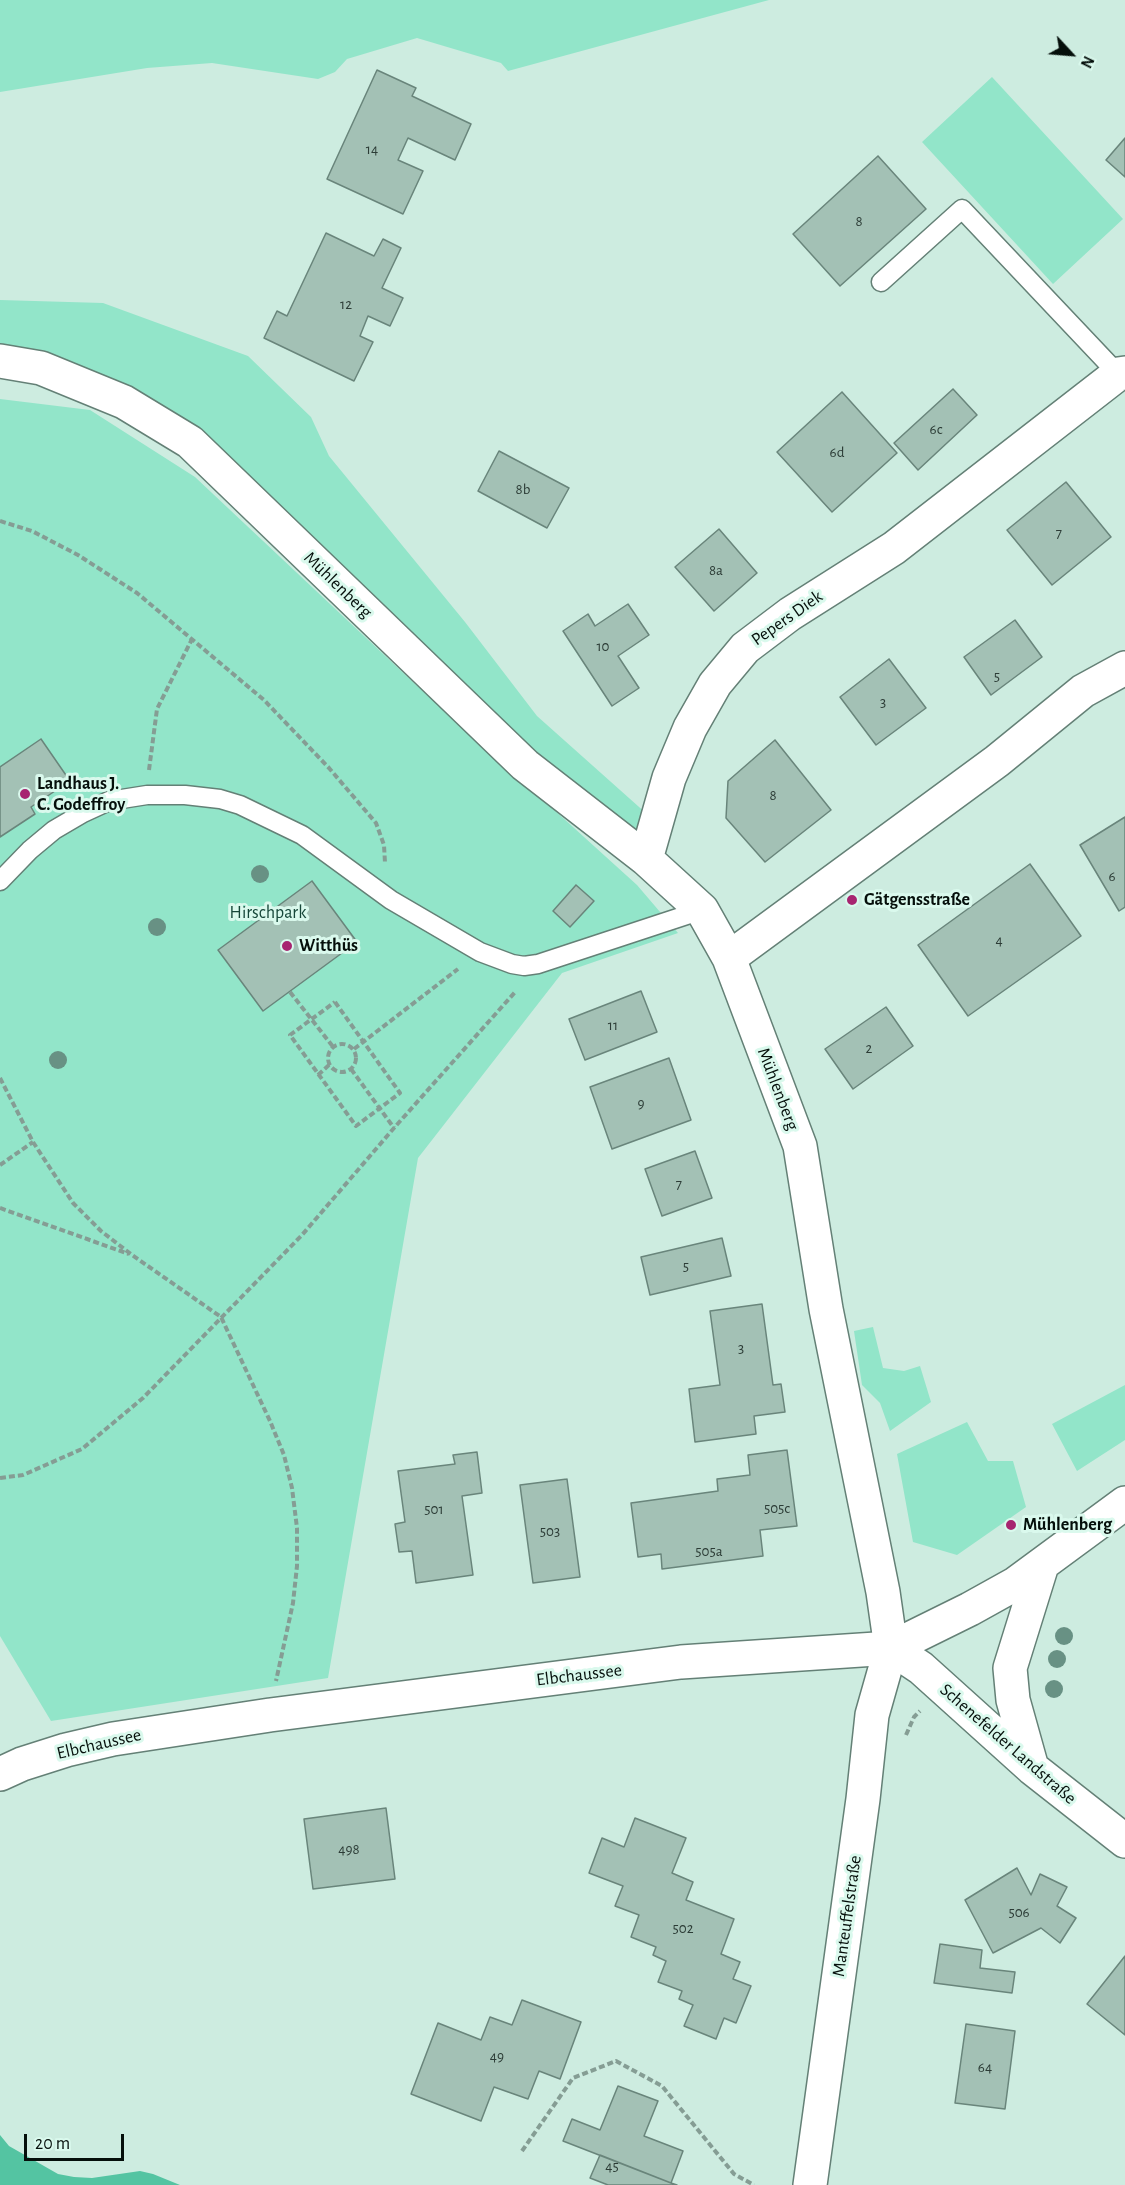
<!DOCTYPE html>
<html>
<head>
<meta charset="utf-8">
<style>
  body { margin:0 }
  #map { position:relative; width:1125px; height:2185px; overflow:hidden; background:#cdece0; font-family:"Alegreya Sans",sans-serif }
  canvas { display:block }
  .north { position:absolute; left:1041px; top:24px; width:60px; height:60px; -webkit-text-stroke:4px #daf9ed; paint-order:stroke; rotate:116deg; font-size:16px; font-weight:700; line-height:24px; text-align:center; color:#050f0b }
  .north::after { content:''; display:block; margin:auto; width:21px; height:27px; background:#050f0b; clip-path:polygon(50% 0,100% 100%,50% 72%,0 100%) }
  .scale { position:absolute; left:24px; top:2134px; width:100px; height:27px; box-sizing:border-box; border:3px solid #050f0b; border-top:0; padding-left:8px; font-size:18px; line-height:21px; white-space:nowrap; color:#050f0b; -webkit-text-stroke:4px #daf9ed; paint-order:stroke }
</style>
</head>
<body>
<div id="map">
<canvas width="1125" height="2185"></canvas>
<div class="north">N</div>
<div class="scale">20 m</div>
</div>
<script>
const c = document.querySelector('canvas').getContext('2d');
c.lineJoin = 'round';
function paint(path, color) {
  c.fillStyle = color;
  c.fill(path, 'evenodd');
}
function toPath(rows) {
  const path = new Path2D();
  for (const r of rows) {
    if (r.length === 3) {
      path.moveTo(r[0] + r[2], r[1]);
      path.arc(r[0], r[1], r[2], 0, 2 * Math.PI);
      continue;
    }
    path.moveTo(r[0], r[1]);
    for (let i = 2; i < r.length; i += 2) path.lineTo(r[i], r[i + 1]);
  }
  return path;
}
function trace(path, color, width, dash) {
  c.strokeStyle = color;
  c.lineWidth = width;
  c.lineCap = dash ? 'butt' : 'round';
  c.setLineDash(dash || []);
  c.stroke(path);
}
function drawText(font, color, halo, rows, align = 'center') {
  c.font = font + ' "Alegreya Sans",sans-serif';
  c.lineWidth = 6;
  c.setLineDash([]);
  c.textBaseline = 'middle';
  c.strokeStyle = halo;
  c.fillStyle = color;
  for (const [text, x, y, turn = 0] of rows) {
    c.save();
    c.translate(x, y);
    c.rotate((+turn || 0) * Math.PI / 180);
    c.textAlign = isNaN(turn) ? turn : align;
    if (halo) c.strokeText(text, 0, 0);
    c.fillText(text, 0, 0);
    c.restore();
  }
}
paint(toPath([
  [0,0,769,0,508,71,501,63,417,38,347,59,335,72,318,79,212,63,147,68,0,92],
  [992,77,1123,219,1053,284,922,142],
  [0,300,103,303,248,356,311,417,329,456,465,622,537,716,657,823,646,859,190,442,0,361],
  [0,399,90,410,195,477,414,683,637,885,678,933,562,973,418,1158,328,1678,51,1721,0,1636],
  [873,1327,883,1368,904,1371,920,1366,931,1402,890,1431,880,1403,862,1385,854,1331],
  [1125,1385,1125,1440,1077,1471,1052,1424],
  [967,1422,988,1461,1013,1461,1026,1507,957,1555,913,1542,897,1454]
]), '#92e5c9');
paint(toPath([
  [0,2135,9,2146,58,2174,74,2177,92,2178,140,2171,153,2174,180,2185,0,2185]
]), '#54c4a2');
const building = toPath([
  [377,70,416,88,412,96,471,124,455,160,408,138,398,160,423,171,403,214,327,179,377,70],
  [1125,138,1125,177,1106,160,1125,138],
  [878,156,926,209,840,286,793,234,878,156],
  [326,233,374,256,383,239,401,248,382,288,403,298,390,326,368,316,360,336,373,342,354,381,264,338,277,311,287,316,326,233],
  [953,389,977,415,918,470,894,443,953,389],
  [842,392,897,453,832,512,777,452,842,392],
  [499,451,569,488,547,528,478,491,499,451],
  [1066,482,1111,537,1052,585,1007,530,1066,482],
  [719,529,757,573,714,611,675,567,719,529],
  [628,604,649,635,618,656,639,688,612,706,563,631,588,614,595,626,628,604],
  [1015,620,1042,657,991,695,964,657,1015,620],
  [889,659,926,708,876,745,840,697,889,659],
  [41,739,70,781,31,807,35,814,0,837,0,767,41,739],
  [775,740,831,810,765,862,726,818,728,781,775,740],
  [1125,817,1125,907,1119,911,1080,845,1125,817],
  [1030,864,1081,936,968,1016,918,945,1030,864],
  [312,881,357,942,263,1011,218,950,312,881],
  [576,885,594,901,570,927,553,911,576,885],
  [641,991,657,1032,585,1060,569,1019,641,991],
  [886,1007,913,1046,853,1089,825,1049,886,1007],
  [669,1058,691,1120,612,1149,590,1087,669,1058],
  [695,1151,712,1198,662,1216,645,1169,695,1151],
  [722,1238,731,1276,650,1295,641,1257,722,1238],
  [762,1304,773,1385,781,1384,785,1412,754,1416,756,1434,695,1442,689,1389,720,1385,710,1311,762,1304],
  [787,1450,797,1526,760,1530,763,1556,662,1569,661,1554,638,1557,631,1503,718,1491,717,1479,750,1475,748,1455,787,1450],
  [477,1452,482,1493,462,1496,473,1575,416,1583,412,1551,399,1552,395,1524,405,1522,398,1471,455,1464,453,1455,477,1452],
  [567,1479,580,1577,533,1583,520,1485,567,1479],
  [386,1808,395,1879,313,1889,304,1819,386,1808],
  [635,1818,686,1838,672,1873,693,1882,686,1900,734,1919,721,1954,740,1962,733,1979,751,1986,736,2023,724,2018,716,2039,684,2026,693,2005,679,1999,682,1991,658,1982,666,1961,653,1955,656,1947,631,1937,639,1915,615,1906,623,1886,589,1873,602,1838,624,1847,635,1818],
  [1017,1868,1031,1895,1040,1874,1067,1887,1057,1906,1076,1918,1060,1943,1041,1928,993,1953,965,1900,1017,1868],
  [940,1944,982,1950,980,1968,1015,1972,1012,1993,934,1983,940,1944],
  [1125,1956,1125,2035,1087,2004,1125,1956],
  [522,2000,581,2022,560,2079,539,2071,528,2099,494,2087,481,2121,411,2094,438,2023,481,2040,490,2017,512,2025,522,2000],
  [966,2024,1015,2031,1005,2109,955,2103,966,2024],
  [618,2086,658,2101,644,2136,683,2151,671,2183,563,2141,572,2119,600,2130,618,2086],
  [600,2155,671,2183,677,2185,608,2185,590,2178,600,2155]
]);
paint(building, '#a3c1b5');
trace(building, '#69857b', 1.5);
const lane = toPath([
  [881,282,962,209,1118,374],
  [0,881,30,850,54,830,83,813,109,801,147,795,185,795,220,799,240,805,302,835,391,900,480,952,512,964,524,966,538,964,702,910]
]);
const street = toPath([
  [0,361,41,368,124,402,190,442,525,765,646,859,702,910,729,958,800,1146,826,1309,883,1592,891,1648,872,1715,863,1799,810,2185],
  [646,859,669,778,690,728,715,684,745,648,790,614,894,548,1118,374,1125,373],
  [729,958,997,761,1083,691,1125,668]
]);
const secondary = toPath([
  [891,1648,921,1668,1032,1768,1125,1841],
  [1032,1768,1013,1700,1010,1668,1042,1565],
  [0,1774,22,1764,66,1750,113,1739,270,1715,681,1662,891,1648,970,1609,1015,1584,1125,1503]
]);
trace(lane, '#648076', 21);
trace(street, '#648076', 36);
trace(secondary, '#648076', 36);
trace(toPath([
  [0,521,32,531,78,555,137,593,264,700,329,768,376,823,384,845,385,863],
  [149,770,157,709,192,639],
  [290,992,334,1048],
  [335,1002,400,1093,356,1126,290,1035,335,1002],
  [342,1058,14],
  [354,1049,458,969],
  [351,1069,394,1128],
  [318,1075,330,1064],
  [0,1078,33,1142,73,1203,101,1231,132,1255,221,1317,270,1421,284,1455,292,1488,297,1528,297,1566,293,1603,276,1681],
  [0,1165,33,1142],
  [0,1208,129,1254],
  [0,1478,23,1475,82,1449,143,1398,302,1235,394,1128,516,991],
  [906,1735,914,1717,920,1711],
  [522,2151,573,2078,616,2061,662,2086,734,2174,754,2185]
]), '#859d94', 4, [6, 3]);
trace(lane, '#fff', 18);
trace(street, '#fff', 33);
trace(secondary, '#fff', 33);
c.fillStyle = '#689184';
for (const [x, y] of [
  [260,874],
  [157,927],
  [58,1060],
  [1064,1636],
  [1057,1659],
  [1054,1689]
]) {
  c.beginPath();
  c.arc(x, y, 9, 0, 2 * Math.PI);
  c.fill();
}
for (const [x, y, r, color] of [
  [25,794,6,"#a72470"],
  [852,900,6,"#a72470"],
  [287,946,6,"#a72470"],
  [1011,1525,6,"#a72470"]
]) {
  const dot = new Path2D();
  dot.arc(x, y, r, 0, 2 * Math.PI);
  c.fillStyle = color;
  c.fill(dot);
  trace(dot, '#daf9ed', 2);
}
drawText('15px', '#2c3c36', null, [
  ["14",372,149],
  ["8",859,221],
  ["12",346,304],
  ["6c",936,429],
  ["6d",837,452],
  ["8b",523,489],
  ["7",1059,533],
  ["8a",716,570],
  ["10",603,646],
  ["5",997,676],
  ["3",883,702],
  ["8",773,795],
  ["6",1112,876],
  ["4",999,940],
  ["11",613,1025],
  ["2",869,1048],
  ["9",641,1103],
  ["7",679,1184],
  ["5",686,1266],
  ["3",741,1348],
  ["505c",777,1508],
  ["501",434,1509],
  ["503",550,1531],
  ["505a",709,1551],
  ["498",349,1849],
  ["506",1019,1912],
  ["502",683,1928],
  ["49",497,2056],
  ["64",985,2067],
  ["45",612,2166]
]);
drawText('18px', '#050f0b', '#daf9ed', [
  ["Mühlenberg",338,585,44],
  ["Pepers Diek",787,618,-35],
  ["Mühlenberg",778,1089,69],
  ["Elbchaussee",579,1675,-7],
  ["Elbchaussee",99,1744,-13],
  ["Schenefelder Landstraße",1008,1744,41],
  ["Manteuffelstraße",847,1916,-82]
]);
drawText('bold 18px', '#050f0b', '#daf9ed', [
  ["Landhaus J.",37,784],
  ["C. Godeffroy",37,805],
  ["Gätgensstraße",864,900],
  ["Witthüs",299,946],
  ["Mühlenberg",1023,1525]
], 'left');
drawText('18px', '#154638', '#daf9ed', [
  ["Hirschpark",268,913]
]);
</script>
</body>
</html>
